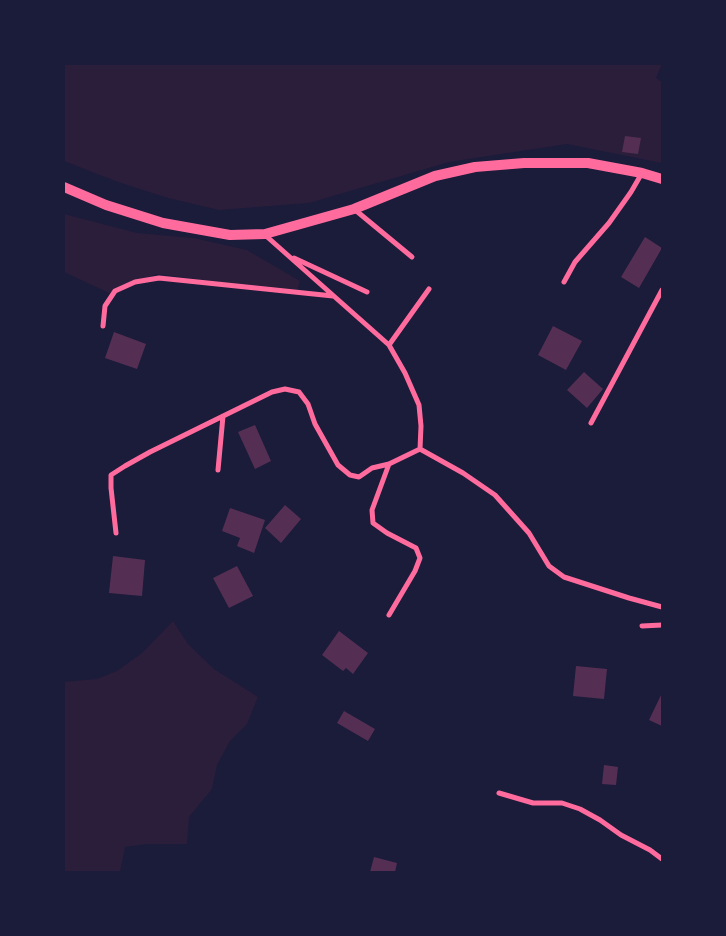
<!DOCTYPE html>
<html>
<head>
<meta charset="utf-8">
<style>
  body { margin:0 }
  #map { position:relative; width:726px; height:936px; overflow:hidden; background:#1b1b3a; font-family:Montserrat,sans-serif }
  canvas { display:block }
  .frame { position:absolute; inset:0; border:65px solid #1b1b3a; pointer-events:none }
</style>
</head>
<body>
<div id="map">
<canvas width="726" height="936"></canvas>
<div class="frame"></div>
</div>
<script>
const c = document.querySelector('canvas').getContext('2d');
c.lineJoin = 'round';
function paint(path, color) {
  c.fillStyle = color;
  c.fill(path, 'evenodd');
}
function toPath(rows) {
  const path = new Path2D();
  for (const r of rows) {
    path.moveTo(r[0], r[1]);
    for (let i = 2; i < r.length; i += 2) path.lineTo(r[i], r[i + 1]);
  }
  return path;
}
function trace(path, color, width, dash) {
  c.strokeStyle = color;
  c.lineWidth = width;
  c.lineCap = dash ? 'butt' : 'round';
  c.setLineDash(dash || []);
  c.stroke(path);
}
paint(toPath([
  [64,64,662,64,656,78,662,82,662,163,567,144,449,162,309,203,219,210,168,198,118,182,64,161],
  [64,214,137,233,194,238,247,250,300,281,297,292,157,274,109,293,64,272],
  [173,621,188,644,214,669,258,697,247,724,230,741,217,765,212,789,189,817,187,844,147,844,125,847,120,872,64,872,64,682,97,679,117,671,142,653]
]), '#2a1e3b');
paint(toPath([
  [625,136,641,138,638,154,622,152],
  [645,237,662,248,639,288,621,277],
  [553,326,582,341,566,370,538,355],
  [114,332,146,344,137,369,105,358],
  [584,372,603,389,587,408,567,390],
  [255,425,271,461,255,469,238,432],
  [285,505,301,519,281,543,265,528],
  [230,508,265,520,254,553,237,546,240,538,222,531],
  [113,556,145,560,142,596,109,593],
  [237,566,253,596,229,608,213,578],
  [339,631,368,653,353,674,346,668,343,671,322,655],
  [576,666,607,669,604,699,573,696],
  [662,693,662,726,649,720],
  [344,711,375,729,368,741,337,723],
  [604,765,618,767,616,785,602,784],
  [374,857,397,863,395,872,370,872]
]), '#542f53');
trace(toPath([
  [354,209,412,257],
  [265,235,389,345,405,373,419,405,421,426,420,449],
  [294,258,367,292],
  [564,282,575,262,609,223,631,192,642,173],
  [103,326,105,306,115,291,135,282,159,278,333,296],
  [389,345,429,289],
  [591,423,662,290],
  [420,449,463,473,495,495,529,533,549,566,564,577,629,598,662,607],
  [389,464,372,510,373,523,387,533,416,548,420,558,415,571,389,615],
  [218,470,223,416],
  [116,533,111,488,111,475,125,466,150,452,272,392,285,389,299,392,308,404,315,424,338,465,350,475,359,477,372,468,389,464,420,449],
  [642,626,662,625],
  [499,793,533,803,562,803,580,809,600,820,621,835,650,850,662,859]
]), '#ff6b9d', 5);
trace(toPath([
  [64,187,106,205,163,223,230,235,265,234,354,209,435,176,475,167,524,163,588,163,642,173,662,179]
]), '#ff6b9d', 10);
</script>
</body>
</html>
